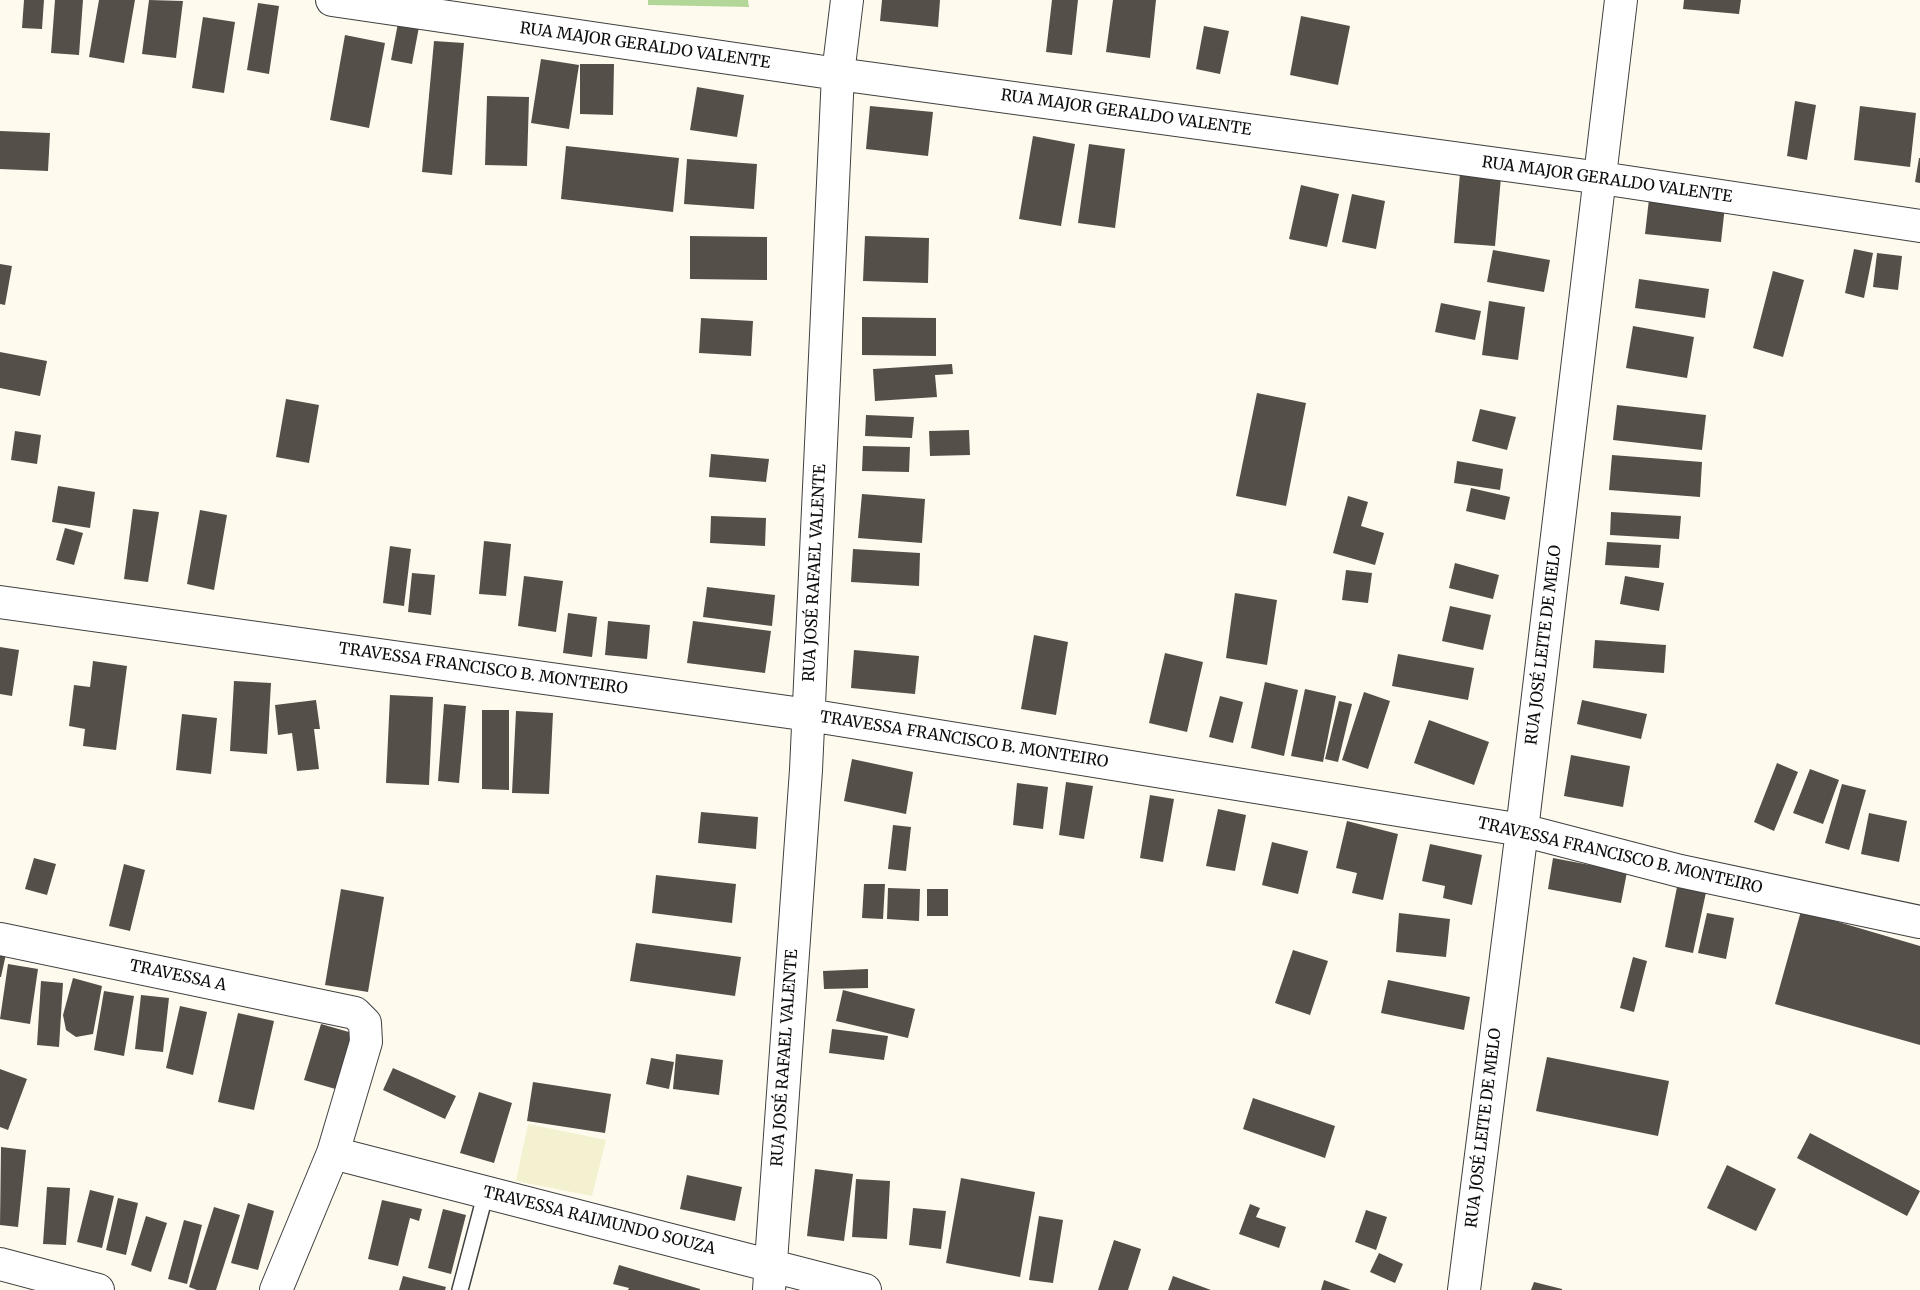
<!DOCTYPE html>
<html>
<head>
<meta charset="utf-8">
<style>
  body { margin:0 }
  canvas { display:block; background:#fefbee }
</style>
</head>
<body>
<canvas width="1920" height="1290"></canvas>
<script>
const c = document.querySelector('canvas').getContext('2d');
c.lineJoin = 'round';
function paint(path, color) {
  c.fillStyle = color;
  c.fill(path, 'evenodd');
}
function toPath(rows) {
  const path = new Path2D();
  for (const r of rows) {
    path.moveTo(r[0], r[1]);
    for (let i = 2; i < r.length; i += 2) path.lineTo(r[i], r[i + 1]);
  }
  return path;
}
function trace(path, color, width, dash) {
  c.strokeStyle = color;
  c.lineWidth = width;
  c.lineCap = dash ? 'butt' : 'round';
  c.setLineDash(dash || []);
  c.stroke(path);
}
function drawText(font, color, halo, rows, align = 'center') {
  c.font = font + ' Merriweather,serif';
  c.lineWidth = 6;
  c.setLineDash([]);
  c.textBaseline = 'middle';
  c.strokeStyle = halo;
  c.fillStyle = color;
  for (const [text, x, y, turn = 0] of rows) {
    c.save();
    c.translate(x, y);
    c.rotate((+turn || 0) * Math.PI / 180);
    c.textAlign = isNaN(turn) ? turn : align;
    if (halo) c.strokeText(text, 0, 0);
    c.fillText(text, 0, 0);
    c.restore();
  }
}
paint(toPath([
  [528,1124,606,1140,592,1196,516,1181]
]), '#f3f1cf');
paint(toPath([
  [648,0,748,0,749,7,648,5]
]), '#b3d799');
paint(toPath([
  [24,0,44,0,42,29,22,28],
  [55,0,83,0,79,55,51,53],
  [99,0,135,0,124,63,89,57],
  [149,0,183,1,176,58,142,54],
  [882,0,940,0,938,27,880,21],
  [1052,0,1078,0,1072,55,1046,52],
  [1113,0,1156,0,1150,58,1106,52],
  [1684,0,1741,0,1739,14,1683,9],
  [258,3,279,6,269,74,247,70],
  [1301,16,1350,26,1338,85,1290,75],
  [203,17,235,22,224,93,192,88],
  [398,23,419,27,412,64,391,60],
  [1204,26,1229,31,1220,74,1196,69],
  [345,35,385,43,369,128,330,120],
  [434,41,464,43,452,175,422,172],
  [541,59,579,65,569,129,531,123],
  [580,64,614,64,613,115,580,114],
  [697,87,744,95,737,137,690,130],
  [487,96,529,97,527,166,485,165],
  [1795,101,1816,105,1807,160,1787,156],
  [870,106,933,112,928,156,866,149],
  [1860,106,1916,113,1910,167,1854,160],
  [0,131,50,133,48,171,0,169],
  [1033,136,1075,144,1061,226,1019,219],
  [1089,144,1125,149,1115,228,1078,223],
  [566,146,679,158,673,212,561,199],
  [1919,158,1920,158,1920,183,1915,182],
  [687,159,757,164,754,209,684,204],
  [1460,173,1501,177,1495,246,1454,243],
  [1301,185,1339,194,1327,247,1289,239],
  [1352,194,1385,201,1376,249,1342,242],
  [1649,199,1725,206,1721,242,1645,234],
  [690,236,767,237,767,280,690,279],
  [865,236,929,238,928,283,863,281],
  [1854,249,1873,253,1864,298,1845,293],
  [1493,250,1550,260,1544,292,1487,282],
  [1877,253,1902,256,1898,290,1873,287],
  [0,264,12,266,5,305,0,304],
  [1773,271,1804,280,1783,357,1753,348],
  [1639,279,1709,289,1705,318,1635,308],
  [1489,301,1525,307,1518,360,1482,355],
  [1441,303,1481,311,1475,340,1435,332],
  [862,317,936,318,936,356,862,355],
  [701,318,753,321,751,356,699,353],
  [1633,326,1694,337,1687,378,1626,368],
  [0,352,47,361,40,396,0,388],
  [952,364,953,374,935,375,937,397,875,401,873,369],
  [1257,393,1306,403,1286,506,1236,496],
  [286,399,319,405,309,463,276,457],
  [1617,405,1706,415,1702,450,1613,440],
  [1480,409,1516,417,1507,450,1472,441],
  [866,415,914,417,912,438,865,436],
  [969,430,970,455,930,456,929,431],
  [15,431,41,435,37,464,11,460],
  [863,446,910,447,909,472,862,471],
  [711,454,769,459,766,482,709,477],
  [1612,455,1702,462,1700,497,1609,490],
  [1457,461,1503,469,1500,490,1454,483],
  [58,486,95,492,90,528,52,522],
  [1471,488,1510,497,1505,520,1466,511],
  [862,494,925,499,922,543,858,538],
  [1348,496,1368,502,1361,526,1384,533,1375,565,1333,553],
  [133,509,159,512,148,582,124,579],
  [200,510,227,515,214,590,187,584],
  [1611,512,1681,516,1679,539,1610,535],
  [711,516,766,518,765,546,710,543],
  [65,528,83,533,74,565,56,560],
  [484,541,511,544,506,596,479,594],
  [1607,542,1661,545,1659,568,1605,565],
  [390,546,411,549,404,606,383,603],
  [853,549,920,553,919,586,851,582],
  [1455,563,1499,575,1493,599,1449,588],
  [1346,570,1372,573,1368,603,1342,600],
  [412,573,435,575,431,615,408,612],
  [524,576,563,581,556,632,518,626],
  [1625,576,1664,583,1659,611,1620,604],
  [707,587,775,595,772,626,703,617],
  [1235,593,1277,600,1267,665,1226,658],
  [1450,606,1491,615,1483,650,1442,641],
  [568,613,597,617,592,657,563,653],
  [608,621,650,625,647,659,605,655],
  [693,621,771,631,765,673,687,663],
  [1034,635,1068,642,1056,715,1021,709],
  [1595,640,1666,645,1664,673,1593,668],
  [0,647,19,650,12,696,0,694],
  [854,650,919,656,915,694,851,688],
  [1165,653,1203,662,1187,732,1149,723],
  [1398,654,1474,668,1468,700,1392,686],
  [93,661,127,666,116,750,83,746,85,729,69,726,74,685,90,687],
  [234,681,271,683,267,754,230,751],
  [1265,682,1298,690,1284,756,1251,748],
  [1305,689,1336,696,1323,762,1291,756],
  [1364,692,1390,701,1368,769,1342,760],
  [390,695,433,697,429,785,386,783],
  [1220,696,1243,702,1233,743,1209,737],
  [316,700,320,729,314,729,319,769,297,771,292,733,278,735,275,705],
  [1582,700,1647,714,1641,739,1577,724],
  [1339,701,1352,704,1338,762,1325,759],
  [444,704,466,706,459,783,438,781],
  [482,710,509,710,509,790,482,789],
  [516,711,553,713,549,794,512,793],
  [182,714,217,718,211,774,176,770],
  [1429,720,1489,742,1474,785,1414,763],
  [1571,755,1630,766,1623,807,1564,796],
  [852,759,913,772,906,814,844,801],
  [1777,763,1798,772,1774,831,1754,822],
  [1810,769,1839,780,1823,824,1793,813],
  [1066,782,1093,786,1084,839,1059,835],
  [1017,783,1048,787,1043,829,1013,825],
  [1842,784,1866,790,1849,850,1825,843],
  [1150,795,1174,799,1163,862,1140,858],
  [1218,809,1246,815,1235,871,1206,866],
  [701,812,758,817,756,849,698,843],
  [1869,813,1907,821,1899,862,1861,854],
  [1347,821,1398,834,1383,900,1352,893,1357,873,1336,868],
  [893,825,911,827,906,871,888,869],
  [1272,842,1308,851,1298,894,1262,885],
  [1430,844,1482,855,1472,905,1443,898,1445,886,1422,881],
  [34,858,56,864,47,895,25,889],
  [1553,858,1627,872,1621,903,1548,889],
  [124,864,145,870,130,931,109,926],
  [656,875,736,884,732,923,652,913],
  [1679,877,1708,883,1693,953,1665,947],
  [864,884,885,884,883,919,862,918],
  [888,888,920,889,919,921,887,919],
  [341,889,384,897,368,992,325,985],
  [927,889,948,889,948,916,927,916],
  [1801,911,1920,946,1920,1045,1775,1004],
  [1399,913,1450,919,1446,957,1396,952],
  [1707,913,1734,918,1726,959,1698,953],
  [636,943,741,957,735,996,630,981],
  [1293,950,1328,961,1310,1015,1275,1003],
  [0,952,6,954,1,977,0,977],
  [1633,957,1647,961,1634,1012,1620,1008],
  [8,964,38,969,30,1024,0,1019],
  [868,969,868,988,824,989,823,971],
  [73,978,102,986,93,1034,76,1037,66,1030,63,1015],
  [1388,980,1470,997,1464,1030,1381,1013],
  [41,981,63,983,59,1047,37,1045],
  [843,990,915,1009,908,1038,836,1021],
  [104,991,134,996,124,1056,94,1050],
  [141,995,169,998,163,1052,135,1049],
  [180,1006,207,1012,193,1075,166,1068],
  [238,1013,274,1021,254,1110,218,1102],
  [321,1024,356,1034,339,1090,304,1080],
  [832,1029,888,1036,884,1060,829,1053],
  [676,1054,723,1060,719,1095,673,1089],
  [1547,1057,1669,1081,1658,1136,1536,1111],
  [651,1058,674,1062,669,1089,646,1084],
  [393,1068,456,1096,445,1119,383,1090],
  [0,1069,27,1079,8,1130,0,1127],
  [533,1082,611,1094,605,1133,527,1121],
  [479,1092,512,1103,494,1163,460,1153],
  [1253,1098,1335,1126,1325,1158,1243,1129],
  [1810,1133,1920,1191,1907,1216,1797,1158],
  [1,1147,26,1150,18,1227,0,1225],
  [1727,1165,1776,1189,1756,1231,1707,1208],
  [815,1169,853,1174,844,1241,807,1236],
  [687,1175,742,1187,735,1221,680,1209],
  [961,1178,1035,1192,1020,1277,946,1263],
  [856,1179,890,1181,887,1239,852,1237],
  [47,1187,70,1188,66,1245,43,1244],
  [90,1190,114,1196,102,1248,77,1242],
  [118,1198,138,1203,126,1255,106,1250],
  [382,1200,422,1209,419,1221,410,1218,398,1266,368,1259],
  [248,1203,274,1211,258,1270,231,1263],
  [1250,1204,1260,1208,1256,1217,1286,1227,1279,1248,1239,1234],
  [214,1207,240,1215,216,1290,197,1290,189,1287],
  [913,1208,946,1211,941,1249,909,1245],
  [443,1209,466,1215,451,1274,428,1268],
  [1366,1210,1387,1217,1376,1250,1355,1242],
  [146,1216,167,1223,151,1272,131,1265],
  [1039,1216,1063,1220,1053,1283,1029,1280],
  [184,1220,202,1225,187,1284,168,1279],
  [1114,1240,1141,1249,1128,1290,1098,1290],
  [1379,1253,1403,1264,1395,1283,1370,1272],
  [619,1265,700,1289,700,1290,628,1290,629,1288,613,1284],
  [403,1276,446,1287,445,1290,399,1290],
  [1173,1276,1211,1290,1168,1290],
  [1324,1280,1351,1290,1321,1290],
  [1534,1282,1562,1289,1562,1290,1531,1290]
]), '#554f4a');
const service = toPath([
  [460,1290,486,1192]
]);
const minor = toPath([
  [332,0,838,74,1601,178,1920,226],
  [0,602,802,714,1522,830,1680,871,1920,922],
  [0,939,355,1013,365,1023,366,1042,333,1153,276,1290],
  [333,1153,865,1290],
  [0,1264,98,1290],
  [769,1290,806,770,838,74,847,0],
  [1464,1290,1522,830,1621,0]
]);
trace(service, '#404040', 18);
trace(minor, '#404040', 34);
trace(service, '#fff', 15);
trace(minor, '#fff', 32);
drawText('16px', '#0d0d0d', '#fff', [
  ["RUA MAJOR GERALDO VALENTE",645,46,8],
  ["RUA MAJOR GERALDO VALENTE",1126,113,8],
  ["RUA MAJOR GERALDO VALENTE",1607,180,8],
  ["RUA JOSÉ RAFAEL VALENTE",815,573,-87],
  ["RUA JOSÉ LEITE DE MELO",1544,645,-83],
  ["TRAVESSA FRANCISCO B. MONTEIRO",483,669,8],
  ["TRAVESSA FRANCISCO B. MONTEIRO",964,740,9],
  ["TRAVESSA FRANCISCO B. MONTEIRO",1620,856,13],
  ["TRAVESSA A",178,976,12],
  ["RUA JOSÉ RAFAEL VALENTE",785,1058,-86],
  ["RUA JOSÉ LEITE DE MELO",1484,1128,-83],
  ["TRAVESSA RAIMUNDO SOUZA",599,1221,14]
]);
</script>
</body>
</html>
